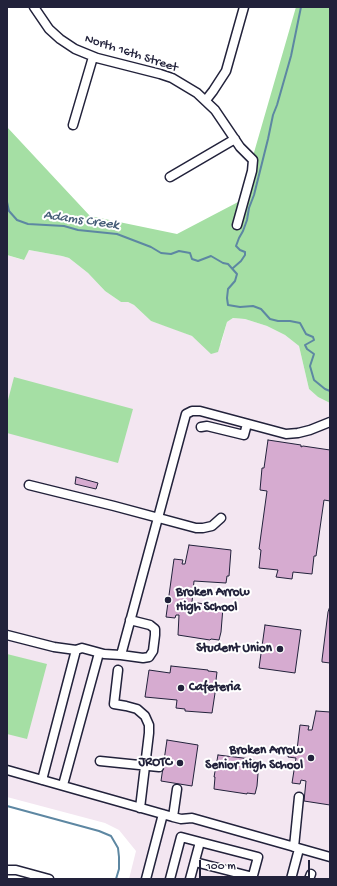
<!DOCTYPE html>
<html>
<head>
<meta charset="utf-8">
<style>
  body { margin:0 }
  #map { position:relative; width:337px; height:886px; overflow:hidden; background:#fff; font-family:"Gochi Hand",sans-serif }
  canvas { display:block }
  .frame { position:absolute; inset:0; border:8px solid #22223b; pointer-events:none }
  .scale { position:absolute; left:199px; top:860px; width:111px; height:18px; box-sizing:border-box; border:2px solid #22223b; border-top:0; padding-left:5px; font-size:12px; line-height:14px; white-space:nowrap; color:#22223b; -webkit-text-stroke:3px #fff; paint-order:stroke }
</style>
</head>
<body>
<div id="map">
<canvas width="337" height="886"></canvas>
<div class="frame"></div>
<div class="scale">100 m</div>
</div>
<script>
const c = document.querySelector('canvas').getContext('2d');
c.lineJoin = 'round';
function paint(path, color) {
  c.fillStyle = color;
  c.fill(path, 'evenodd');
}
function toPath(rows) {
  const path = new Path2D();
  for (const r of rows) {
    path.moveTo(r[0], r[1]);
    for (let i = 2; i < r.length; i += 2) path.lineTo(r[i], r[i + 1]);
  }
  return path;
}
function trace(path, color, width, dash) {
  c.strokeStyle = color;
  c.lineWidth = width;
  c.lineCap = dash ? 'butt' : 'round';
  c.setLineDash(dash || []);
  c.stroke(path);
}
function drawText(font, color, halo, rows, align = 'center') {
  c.font = font + ' "Gochi Hand",sans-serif';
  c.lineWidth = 4;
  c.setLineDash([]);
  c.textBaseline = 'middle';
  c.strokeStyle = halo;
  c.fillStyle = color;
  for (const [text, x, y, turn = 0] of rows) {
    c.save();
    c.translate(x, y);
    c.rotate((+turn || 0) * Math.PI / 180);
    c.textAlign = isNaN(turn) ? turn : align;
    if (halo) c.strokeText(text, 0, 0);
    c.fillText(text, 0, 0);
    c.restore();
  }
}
paint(toPath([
  [29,250,62,256,69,258,88,273,105,291,121,302,128,302,134,305,151,321,172,328,192,336,196,339,221,344,227,322,233,318,245,319,267,326,285,335,299,346,309,389,318,397,330,403,330,879,129,879,136,851,119,830,105,823,7,797,7,255,23,260]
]), '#f3e6f1');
paint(toPath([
  [296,7,330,7,330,403,318,397,309,389,299,346,285,335,267,326,245,319,233,318,227,322,218,352,211,354,192,336,151,321,134,305,128,302,121,302,105,291,88,273,69,258,62,256,29,250,24,260,7,255,7,127,90,216,177,234,240,201],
  [14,377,133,409,118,463,7,433,7,404],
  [7,654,47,664,27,739,7,734]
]), '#a5dfa4');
trace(toPath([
  [7,202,9,211,17,220,28,224,64,226,78,230,117,234,151,247,161,253,171,254,179,251,190,253,192,259,198,261,211,256,223,263,228,264,237,274,235,281,228,289,227,298,228,305,240,307,253,306,261,309,270,319,278,321,290,321,300,323,306,334,313,337,314,340,305,345,307,349,314,354,310,366,314,380,325,389,330,391],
  [233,268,241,261,245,255,245,252,240,250,236,246,239,238,243,231,247,220,249,208,254,195,268,139,273,115,277,105,291,56,301,7],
  [7,806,99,831,111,836,118,848,119,857,119,869,116,879]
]), '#5d87a2', 2);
const building = toPath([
  [268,440,301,445,301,447,303,446,330,450,330,501,324,500,316,556,314,556,312,574,293,572,292,579,276,577,278,570,259,568,261,550,259,549,267,491,260,490,262,468,264,468,268,440],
  [76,477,98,483,96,489,75,484,76,477],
  [189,545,231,550,229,576,227,576,226,583,194,581,192,602,223,607,221,632,219,640,211,639,210,640,178,635,179,615,176,615,175,618,166,617,174,559,183,560,182,564,185,564,189,545],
  [330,606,330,663,322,662,322,660,328,612,330,606],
  [265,625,301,630,295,673,259,668,265,625],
  [171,666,208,670,208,671,217,672,216,680,217,680,212,713,185,711,185,709,176,708,177,700,145,697,149,670,170,673,171,666],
  [316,711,330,712,330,805,304,801,306,781,301,780,300,784,292,783,296,758,288,757,289,749,297,750,300,725,309,726,308,730,312,730,316,711],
  [167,740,198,745,192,786,161,781,167,740],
  [218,755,251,759,251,760,259,761,257,786,255,794,247,793,247,794,214,789,215,777,214,777,218,755]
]);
paint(building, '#d6abd0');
trace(building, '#22223b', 1);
const minor = toPath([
  [34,7,49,29,60,39,75,49,97,58,160,74,172,78,197,93,215,110,240,147,253,160,252,171,237,225],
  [206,100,213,91,226,71,244,7],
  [73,125,93,57],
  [170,177,235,139],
  [201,427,207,426,244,435,247,424],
  [29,485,114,506,196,528,203,528,212,526,221,518],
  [7,635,54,647,76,650,82,648,104,654,121,655,143,658,149,657,153,651,155,635,155,629,150,625,130,620],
  [121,655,186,414,192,411,200,411,286,434,298,433,310,430,330,422],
  [118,670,114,704,126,706,137,709,145,716,149,725,149,733,140,808],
  [100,761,159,767],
  [7,770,173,817,181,819,192,818,330,857],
  [42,780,76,650],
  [63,785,99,653],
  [173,817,177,789],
  [200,842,258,857,252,879],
  [294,847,299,797],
  [195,862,253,877],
  [7,870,16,870,49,879],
  [146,879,163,814],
  [170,879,181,837,200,842,190,879],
  [291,879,299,849],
  [309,879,311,874]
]);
trace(minor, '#22223b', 11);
trace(minor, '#fff', 8);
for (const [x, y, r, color] of [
  [168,600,4,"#22223b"],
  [280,649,4,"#22223b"],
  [181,688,4,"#22223b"],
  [311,758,4,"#22223b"],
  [180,763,4,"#22223b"]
]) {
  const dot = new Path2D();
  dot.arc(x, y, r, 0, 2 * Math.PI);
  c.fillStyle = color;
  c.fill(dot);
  trace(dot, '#fff', 1.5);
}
drawText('13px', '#22223b', '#fff', [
  ["North 16th Street",131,54,18]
]);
drawText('bold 13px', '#22223b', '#fff', [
  ["Broken Arrow",176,593,"left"],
  ["High School",176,608,"left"],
  ["Student Union",272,649],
  ["Cafeteria",189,688,"left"],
  ["Broken Arrow",303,751],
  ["Senior High School",303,766],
  ["JROTC",172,763]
], 'right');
drawText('italic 14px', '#455d77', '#fff', [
  ["Adams Creek",81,221,8]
]);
</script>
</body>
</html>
